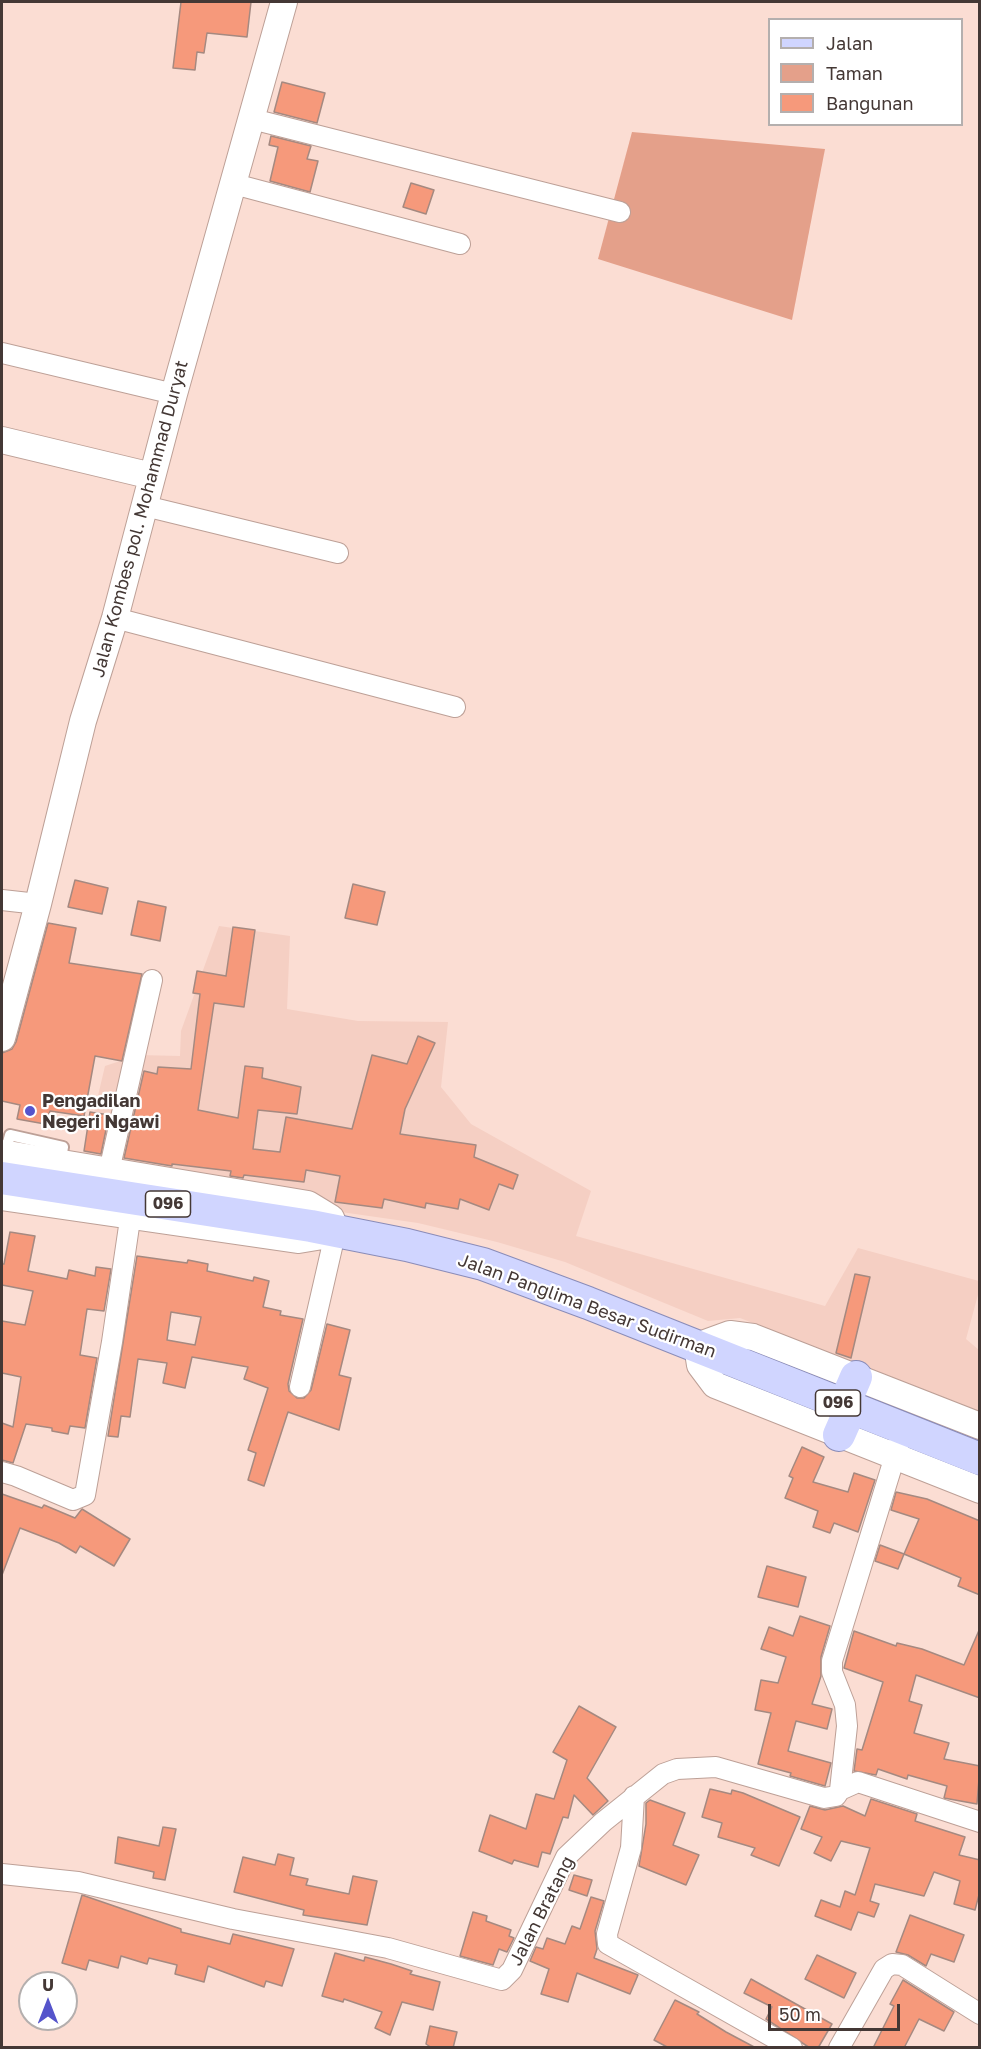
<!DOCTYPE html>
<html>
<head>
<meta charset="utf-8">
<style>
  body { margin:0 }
  #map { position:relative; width:981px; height:2049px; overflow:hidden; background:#fbddd3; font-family:"Golos Text",sans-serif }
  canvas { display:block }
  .frame { position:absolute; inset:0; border:3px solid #443835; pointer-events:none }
  .legend { position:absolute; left:768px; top:18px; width:195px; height:108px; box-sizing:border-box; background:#fff; border:2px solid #b4afae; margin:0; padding:8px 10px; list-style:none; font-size:18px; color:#443835 }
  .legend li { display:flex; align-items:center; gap:12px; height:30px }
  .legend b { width:30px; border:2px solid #b4afae }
  .north { position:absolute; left:18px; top:1971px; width:60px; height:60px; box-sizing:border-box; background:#fff; border:2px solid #b4afae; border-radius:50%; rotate:0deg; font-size:16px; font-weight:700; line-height:24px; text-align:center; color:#443835 }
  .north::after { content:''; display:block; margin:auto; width:21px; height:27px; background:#5554cb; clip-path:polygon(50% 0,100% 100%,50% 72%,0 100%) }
  .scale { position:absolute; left:768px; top:2004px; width:132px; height:27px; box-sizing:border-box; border:3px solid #443835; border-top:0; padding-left:8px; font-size:18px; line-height:21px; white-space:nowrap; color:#443835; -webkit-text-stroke:4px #fff; paint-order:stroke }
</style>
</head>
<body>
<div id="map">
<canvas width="981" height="2049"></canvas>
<div class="frame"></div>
<ul class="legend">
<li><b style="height:8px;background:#d0d5ff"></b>Jalan</li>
<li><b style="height:16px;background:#e4a08a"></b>Taman</li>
<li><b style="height:16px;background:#f6997b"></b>Bangunan</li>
</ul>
<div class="north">U</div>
<div class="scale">50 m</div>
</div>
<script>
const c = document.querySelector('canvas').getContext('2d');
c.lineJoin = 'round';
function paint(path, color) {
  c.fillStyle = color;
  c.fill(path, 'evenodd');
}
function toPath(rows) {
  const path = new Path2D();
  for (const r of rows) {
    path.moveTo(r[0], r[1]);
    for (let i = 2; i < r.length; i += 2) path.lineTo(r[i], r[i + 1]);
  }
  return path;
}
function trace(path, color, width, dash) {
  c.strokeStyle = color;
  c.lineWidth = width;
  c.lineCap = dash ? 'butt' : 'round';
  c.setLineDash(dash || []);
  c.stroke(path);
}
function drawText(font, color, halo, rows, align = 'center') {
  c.font = font + ' "Golos Text",sans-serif';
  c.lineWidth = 4.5;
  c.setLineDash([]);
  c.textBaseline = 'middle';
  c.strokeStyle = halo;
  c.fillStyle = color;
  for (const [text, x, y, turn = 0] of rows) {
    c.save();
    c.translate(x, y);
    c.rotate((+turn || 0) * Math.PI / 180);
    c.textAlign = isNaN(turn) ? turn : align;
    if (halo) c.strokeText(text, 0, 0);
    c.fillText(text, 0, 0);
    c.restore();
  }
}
paint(toPath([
  [219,926,290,936,287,1009,358,1021,448,1022,441,1087,471,1124,591,1191,576,1236,825,1306,858,1248,979,1281,979,1291,966,1339,979,1350,979,1411,740,1318,708,1321,565,1262,497,1242,418,1223,341,1212,83,1159,105,1066,138,1055,180,1056,181,1031]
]), '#f5cfc3');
paint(toPath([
  [632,132,825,149,792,320,598,259]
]), '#e4a08a');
const building = toPath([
  [181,2,251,2,247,37,207,33,204,53,197,52,195,70,173,68,181,2],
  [282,82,325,93,317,123,274,112,282,82],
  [271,136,311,146,307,159,318,161,310,192,270,181,278,147,269,145,271,136],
  [411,183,434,190,426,214,403,207,411,183],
  [75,880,108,888,102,914,68,907,75,880],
  [353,884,385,892,377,925,345,918,353,884],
  [138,901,166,907,160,941,131,935,138,901],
  [48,923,76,928,69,963,142,974,122,1061,95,1056,84,1116,50,1111,45,1124,17,1119,20,1105,2,1101,2,1053,12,1049,16,1042,48,923],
  [233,927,255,930,244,1007,214,1003,198,1110,238,1118,245,1066,263,1068,262,1078,301,1087,297,1114,258,1110,253,1149,280,1152,286,1117,352,1129,372,1055,407,1064,418,1036,435,1043,405,1109,400,1134,476,1145,474,1157,518,1175,513,1189,499,1184,489,1210,460,1199,458,1209,426,1203,425,1208,384,1199,382,1208,335,1202,340,1176,306,1170,304,1182,244,1175,243,1178,230,1176,231,1171,172,1164,172,1166,124,1158,144,1071,157,1074,158,1067,191,1069,200,994,193,993,197,971,226,976,233,927],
  [90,1112,109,1115,101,1154,84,1151,90,1112],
  [10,1232,35,1236,28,1271,67,1279,69,1270,95,1276,96,1267,111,1269,104,1311,87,1309,80,1355,97,1358,85,1428,70,1426,68,1434,52,1431,52,1428,26,1424,13,1463,2,1460,2,1423,13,1427,21,1377,2,1373,2,1321,25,1325,33,1291,2,1285,2,1264,4,1264,10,1232],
  [137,1256,187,1263,188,1260,208,1264,207,1271,253,1281,254,1277,269,1281,263,1307,281,1311,280,1315,303,1319,288,1384,289,1391,297,1398,304,1398,311,1390,327,1324,350,1330,339,1375,351,1378,339,1430,288,1412,264,1486,248,1480,256,1453,248,1450,268,1388,244,1379,248,1367,192,1357,185,1388,163,1383,167,1363,138,1359,130,1417,121,1416,118,1437,108,1436,137,1256],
  [171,1312,201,1317,195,1345,167,1340,171,1312],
  [855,1274,870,1277,851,1358,836,1353,855,1274],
  [802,1447,824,1457,813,1482,848,1492,854,1473,875,1480,858,1532,834,1523,830,1533,813,1527,818,1511,785,1498,793,1478,789,1476,802,1447],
  [896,1492,927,1499,980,1521,980,1595,958,1586,961,1578,904,1554,919,1519,891,1510,896,1492],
  [2,1494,42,1508,44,1505,75,1518,82,1509,130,1539,114,1566,80,1546,76,1553,59,1543,20,1528,2,1575,2,1494],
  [880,1545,904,1554,898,1569,875,1561,880,1545],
  [767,1566,806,1577,798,1607,758,1597,767,1566],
  [800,1616,830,1626,821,1657,821,1676,812,1704,832,1709,827,1729,796,1721,788,1751,831,1763,825,1786,790,1776,791,1773,758,1764,771,1713,755,1710,761,1680,778,1683,786,1657,761,1649,769,1627,793,1636,800,1616],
  [980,1628,980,1698,916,1675,909,1701,922,1705,914,1733,949,1743,944,1759,980,1766,977,1804,944,1798,947,1786,908,1775,907,1779,878,1769,876,1775,854,1771,857,1749,862,1750,883,1682,844,1668,854,1631,896,1646,897,1643,922,1649,964,1665,980,1628],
  [579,1706,616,1727,587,1778,608,1801,593,1815,574,1795,568,1818,563,1817,550,1854,542,1852,538,1867,514,1860,512,1864,479,1851,490,1815,526,1829,536,1794,554,1799,567,1760,553,1752,579,1706],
  [710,1789,731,1794,732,1790,743,1793,800,1817,779,1866,751,1855,755,1848,718,1837,722,1823,702,1817,710,1789],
  [871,1799,917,1814,915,1821,965,1837,959,1855,980,1860,980,1891,975,1910,954,1904,960,1881,934,1872,924,1896,875,1884,870,1901,879,1904,874,1917,858,1912,851,1930,815,1916,821,1900,840,1907,845,1891,855,1895,870,1848,841,1841,831,1861,814,1853,822,1837,801,1829,810,1806,825,1810,843,1806,865,1816,871,1799],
  [650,1800,685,1813,673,1845,699,1855,686,1885,639,1866,646,1824,646,1803,650,1800],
  [163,1827,176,1829,165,1880,153,1878,154,1872,115,1863,118,1837,159,1846,163,1827],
  [278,1854,294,1858,290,1875,308,1879,306,1885,349,1894,353,1876,377,1881,367,1925,303,1915,304,1910,234,1892,243,1857,275,1865,278,1854],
  [574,1875,592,1880,587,1896,569,1890,574,1875],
  [82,1895,181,1929,181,1932,230,1944,233,1934,294,1949,282,1986,266,1981,264,1987,208,1966,204,1982,175,1974,177,1965,149,1958,147,1964,121,1956,118,1968,89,1960,86,1970,62,1963,82,1895],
  [591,1897,604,1901,595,1931,597,1949,594,1958,638,1975,630,1994,577,1973,568,2002,541,1994,549,1969,530,1961,536,1947,543,1949,547,1938,565,1944,572,1926,580,1929,591,1897],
  [473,1912,487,1916,486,1921,511,1930,509,1936,514,1938,507,1952,499,1949,493,1965,460,1956,473,1912],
  [910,1915,964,1935,954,1962,931,1954,926,1966,908,1955,896,1952,910,1915],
  [335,1953,364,1961,365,1957,391,1964,412,1971,410,1974,440,1982,433,2010,402,2002,390,2035,375,2028,382,2012,344,1999,343,2002,322,1996,335,1953],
  [817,1955,856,1973,844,1998,805,1979,817,1955],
  [751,1979,832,2024,818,2048,810,2048,766,2019,772,2007,744,1993,751,1979],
  [903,1980,954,2012,944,2031,919,2019,904,2048,873,2048,894,2006,890,2004,903,1980],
  [675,2000,699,2012,697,2014,726,2032,756,2048,669,2048,654,2040,675,2000],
  [430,2026,457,2032,453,2048,432,2048,426,2044,430,2026]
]);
paint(building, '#f6997b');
trace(building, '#a58980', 1.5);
const service = toPath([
  [5,1153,10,1135,63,1147,60,1163]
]);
const minor = toPath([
  [252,119,620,212],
  [234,184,460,244],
  [2,353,174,394],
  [145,506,338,553],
  [115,618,455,707],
  [2,900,38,904],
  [109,1171,152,980],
  [2,1200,299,1243,329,1238,334,1232],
  [300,1387,336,1230],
  [2,1472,16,1476,73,1500,85,1495,112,1342,133,1199],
  [840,1790,847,1726,845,1705,832,1672,832,1661,899,1443],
  [634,1796,631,1848,607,1934,608,1944,792,2048],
  [2,1874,78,1882,233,1919,388,1948,502,1980,512,1970,566,1857,603,1822,663,1774,677,1769,716,1767,824,1798,836,1796,840,1790,858,1782,980,1822],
  [839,2048,884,1969,892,1964,902,1965,980,2014]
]);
const tertiary = toPath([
  [2,440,152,476],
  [2,1038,38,904,83,721,115,618,174,394,284,2],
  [2,1153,308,1204,331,1218,336,1230],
  [980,1426,753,1337,730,1334,697,1346,700,1365,715,1385,980,1490]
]);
const primary = toPath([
  [2,1178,311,1226,407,1245,483,1264,588,1303,980,1459],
  [844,1405,856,1377],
  [839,1435,851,1408]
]);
trace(service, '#bda097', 14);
trace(minor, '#bda097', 22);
trace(tertiary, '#bda097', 28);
trace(primary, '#8a8cb8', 34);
trace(service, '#fff', 10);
trace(minor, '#fff', 20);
trace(tertiary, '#fff', 26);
trace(primary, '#d0d5ff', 32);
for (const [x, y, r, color] of [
  [30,1111,6,"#5554cb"]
]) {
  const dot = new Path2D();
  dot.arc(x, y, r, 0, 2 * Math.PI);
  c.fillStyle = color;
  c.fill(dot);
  trace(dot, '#fff', 2);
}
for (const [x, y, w] of [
  [168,1204,45],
  [838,1403,45]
]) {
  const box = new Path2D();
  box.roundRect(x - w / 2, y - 13, w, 26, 4.5);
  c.fillStyle = '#fff';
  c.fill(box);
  trace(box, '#443835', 1.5);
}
drawText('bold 16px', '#443835', null, [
  ["096",168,1204],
  ["096",838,1403]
]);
drawText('18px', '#443835', '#fff', [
  ["Jalan Kombes pol. Mohammad Duryat",140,519,-75],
  ["Jalan Panglima Besar Sudirman",587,1306,20],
  ["Jalan Bratang",542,1911,-63]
]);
drawText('bold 18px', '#443835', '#fff', [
  ["Pengadilan",42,1101],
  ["Negeri Ngawi",42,1122]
], 'left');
</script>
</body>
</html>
